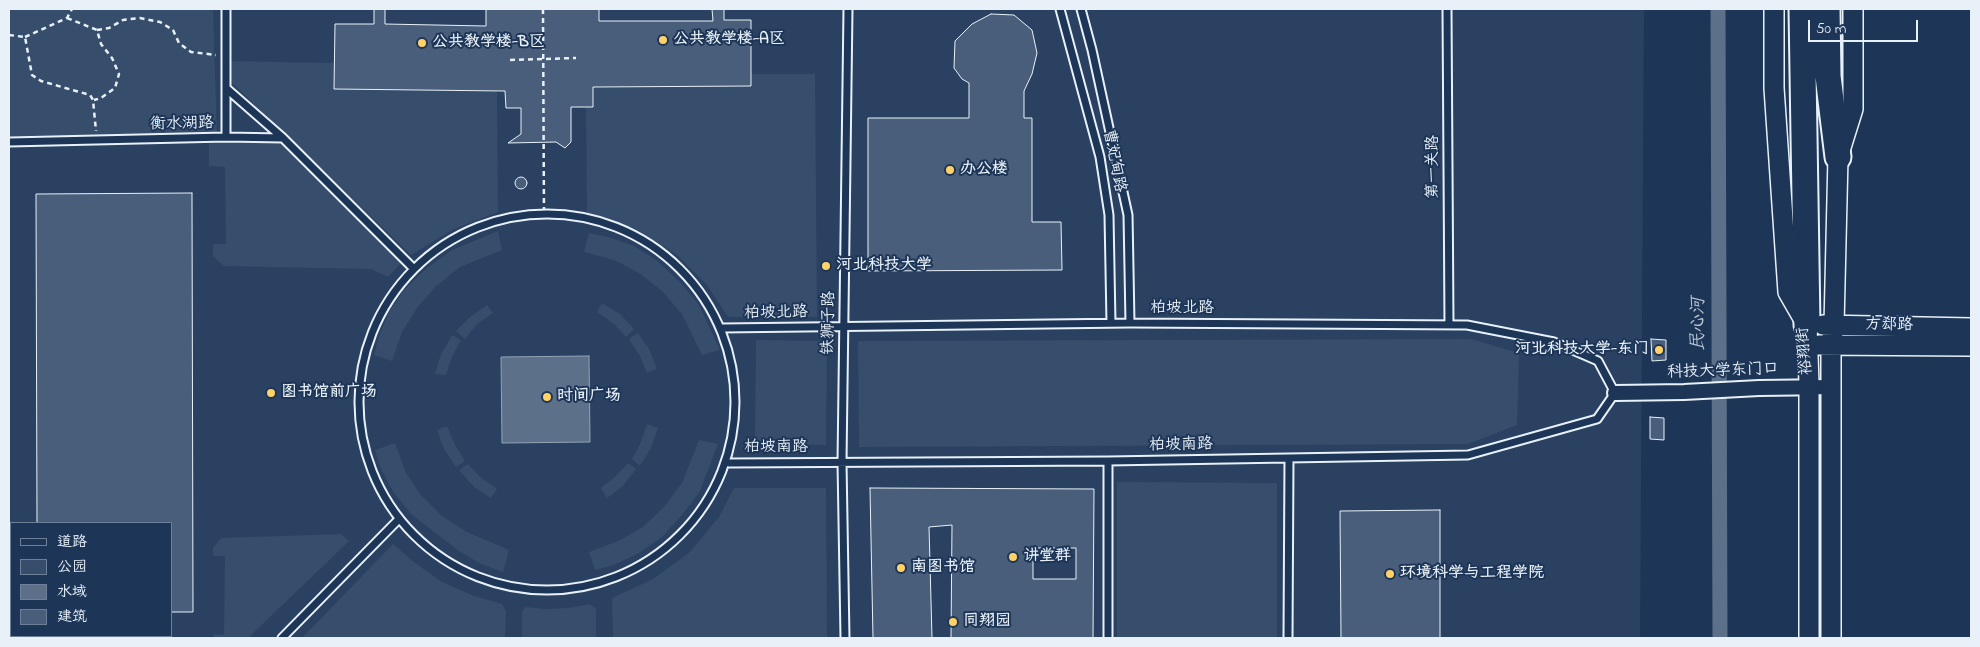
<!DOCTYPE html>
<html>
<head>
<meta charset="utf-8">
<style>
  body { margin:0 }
  #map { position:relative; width:1980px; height:647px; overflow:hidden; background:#1d3557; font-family:"Indie Flower","LXGW WenKai TC",sans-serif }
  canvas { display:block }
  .frame { position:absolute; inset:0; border:10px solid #e8f1f8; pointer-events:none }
  .legend { position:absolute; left:10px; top:522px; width:162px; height:115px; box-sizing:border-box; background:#1d3557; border:1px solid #6e8097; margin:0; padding:6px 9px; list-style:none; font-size:15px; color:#e8f1f8 }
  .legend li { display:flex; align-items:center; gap:10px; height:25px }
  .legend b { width:25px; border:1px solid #6e8097 }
  .scale { position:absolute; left:1808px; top:20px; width:110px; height:22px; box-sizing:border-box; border:2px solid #e8f1f8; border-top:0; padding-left:6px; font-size:15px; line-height:18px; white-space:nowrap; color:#e8f1f8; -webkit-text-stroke:4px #1d3557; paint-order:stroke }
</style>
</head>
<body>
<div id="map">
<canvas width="1980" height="647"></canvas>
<div class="frame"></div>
<ul class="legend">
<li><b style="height:6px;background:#1d3557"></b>道路</li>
<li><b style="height:14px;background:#374d6c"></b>公园</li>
<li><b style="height:14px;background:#5d7089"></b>水域</li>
<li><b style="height:14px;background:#495e7a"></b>建筑</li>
</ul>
<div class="scale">50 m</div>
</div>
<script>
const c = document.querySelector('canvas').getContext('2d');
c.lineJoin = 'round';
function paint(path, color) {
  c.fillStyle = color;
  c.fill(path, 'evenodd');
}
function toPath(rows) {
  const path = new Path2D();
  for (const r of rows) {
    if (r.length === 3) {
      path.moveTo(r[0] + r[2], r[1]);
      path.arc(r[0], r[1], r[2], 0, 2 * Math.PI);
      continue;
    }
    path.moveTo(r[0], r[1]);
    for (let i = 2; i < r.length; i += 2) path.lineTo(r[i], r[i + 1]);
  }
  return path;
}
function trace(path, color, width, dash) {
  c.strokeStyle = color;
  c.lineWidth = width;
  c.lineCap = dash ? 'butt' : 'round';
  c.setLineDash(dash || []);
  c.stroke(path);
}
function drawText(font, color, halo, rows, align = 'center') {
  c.font = font + ' "Indie Flower","LXGW WenKai TC",sans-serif';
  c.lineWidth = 4;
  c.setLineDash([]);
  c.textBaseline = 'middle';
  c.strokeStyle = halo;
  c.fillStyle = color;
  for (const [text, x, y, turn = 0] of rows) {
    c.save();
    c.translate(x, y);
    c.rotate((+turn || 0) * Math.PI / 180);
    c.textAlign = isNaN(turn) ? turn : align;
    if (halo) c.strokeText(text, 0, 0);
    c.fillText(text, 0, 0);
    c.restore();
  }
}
paint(toPath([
  [9,9,1644,9,1640,638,9,638],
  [11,523,171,523,171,636,11,636]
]), '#2a4162');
paint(toPath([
  [9,9,213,9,217,135,9,136],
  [231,61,334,63,334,88,497,91,498,212,454,229,411,255,231,82],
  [751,74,815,74,817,317,728,317,707,285,676,254,636,229,587,214,586,107,593,87,751,86],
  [280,141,401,263,388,277,371,269,224,266,213,256,213,244,226,244,225,167,209,166,209,142],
  [498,231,502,250,460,267,436,286,417,308,402,332,392,361,374,355,379,336,389,312,404,290,427,268,452,250],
  [589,233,608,237,634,246,656,260,680,282,699,305,720,350,702,355,682,314,662,291,639,273,614,260,584,252],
  [602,303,620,314,634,329,626,337,614,324,597,312],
  [487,305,493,313,477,324,465,339,456,331,470,317],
  [638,333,649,349,657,369,647,373,640,356,629,339],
  [452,335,461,340,452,357,446,375,435,374,441,354],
  [1471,339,1519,353,1517,425,1468,444,859,447,858,341],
  [756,340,827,341,826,445,755,444],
  [647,424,658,428,651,448,640,466,632,459,641,442],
  [447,426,455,445,465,461,456,467,444,449,437,430],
  [699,440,718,444,700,491,682,515,661,538,639,553,614,565,595,570,589,552,618,541,643,527,664,507,682,483],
  [395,443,406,473,421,495,442,516,467,532,509,550,503,572,479,563,459,551,411,514,394,493,381,469,375,450],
  [628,463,636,469,623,486,607,498,601,488,615,477],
  [468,464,480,477,497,489,491,498,475,488,459,470],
  [1117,482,1277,483,1277,638,1117,638],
  [734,488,826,488,827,638,613,638,612,598,653,579,690,552,719,517],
  [341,534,349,541,248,638,214,638,214,634,224,635,225,556,213,556,213,548,221,538],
  [393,544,411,560,442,582,474,596,502,604,506,611,505,638,302,638],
  [590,604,596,609,596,638,522,638,522,612,525,607,545,609,568,608]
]), '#374d6c');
const water = toPath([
  [589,356,590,442,502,443,501,357,589,356]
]);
paint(water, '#5d7089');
trace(water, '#95a4b5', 1);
trace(toPath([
  [1718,9,1720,638]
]), '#5d7089', 15);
const building = toPath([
  [374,9,385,9,385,24,486,26,486,9,599,9,599,21,713,21,712,9,724,9,724,20,751,20,751,86,593,87,593,107,571,107,571,142,565,148,556,142,508,143,521,134,521,108,506,108,505,91,334,89,335,24,374,24,374,9],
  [991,14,1014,15,1032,30,1037,53,1032,74,1024,91,1024,118,1032,118,1032,222,1061,222,1062,270,868,271,868,118,969,118,969,83,962,79,954,68,955,41,972,24,991,14],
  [521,183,6],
  [192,193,193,612,171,612,171,523,37,523,36,194,192,193],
  [1651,339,1666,340,1666,360,1652,361,1651,339],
  [1650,417,1664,418,1664,440,1650,439,1650,417],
  [870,488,1094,489,1093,638,951,638,952,525,929,527,932,638,873,638,870,488],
  [1033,548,1076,548,1076,579,1033,579,1033,548],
  [1440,510,1440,638,1341,638,1340,511,1440,510]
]);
paint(building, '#495e7a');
trace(building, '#e8f1f8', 1);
const lane = toPath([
  [1060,9,1100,157,1109,215,1111,323],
  [1081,9,1092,50,1128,215,1130,323],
  [1447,9,1449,325],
  [227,89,283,138],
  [226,137,283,138,412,267],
  [9,142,226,137,226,9],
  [547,402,188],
  [723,328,1130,323,1467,325,1554,342,1598,361,1615,393,1597,419,1468,455,1108,461,729,463],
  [282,638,398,520],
  [845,638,842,462,848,9],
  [1108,638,1108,461],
  [1288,638,1289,458]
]);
const street = toPath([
  [1615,393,1684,392,1759,388,1832,387]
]);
const secondary = toPath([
  [1774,9,1774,88,1788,292,1807,325,1809,384,1809,638],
  [1823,325,1971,328],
  [1819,345,1971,346],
  [1831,638,1831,345,1834,325,1838,157,1853,109,1853,9]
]);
const highway = toPath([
  [1802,9,1807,325],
  [1827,9,1828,76,1838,157]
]);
trace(lane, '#e8f1f8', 11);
trace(street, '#e8f1f8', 18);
trace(secondary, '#e8f1f8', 22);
trace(highway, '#e8f1f8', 29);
trace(toPath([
  [543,9,544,217],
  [67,18,97,30,101,44,112,58,119,74,115,88,101,98,94,100],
  [97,30,109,28,123,20,140,18,160,22,173,30,179,43,191,52,216,55],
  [9,35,25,37,32,75,41,81,90,95,93,100,96,131],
  [25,37,67,18,72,9],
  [510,60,576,58]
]), '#e8f1f8', 2.5, [5, 4]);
trace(lane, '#1d3557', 7);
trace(street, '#1d3557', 14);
trace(secondary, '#1d3557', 19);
trace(highway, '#1d3557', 25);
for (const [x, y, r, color] of [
  [663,40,5,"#ffd166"],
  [422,43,5,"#ffd166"],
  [950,170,5,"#ffd166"],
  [826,266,5,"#ffd166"],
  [1659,350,5,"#ffd166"],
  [271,393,5,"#ffd166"],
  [547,397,5,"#ffd166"],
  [1013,557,5,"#ffd166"],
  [901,568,5,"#ffd166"],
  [1390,574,5,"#ffd166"],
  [953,622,5,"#ffd166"]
]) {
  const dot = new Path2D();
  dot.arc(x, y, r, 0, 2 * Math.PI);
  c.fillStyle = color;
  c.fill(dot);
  trace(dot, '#1d3557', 2);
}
drawText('bold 16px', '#e8f1f8', '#1d3557', [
  ["公共教学楼-A区",673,40],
  ["公共教学楼-B区",432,43],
  ["办公楼",960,170],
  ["河北科技大学",836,266],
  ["河北科技大学-东门",1649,350,"right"],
  ["图书馆前广场",281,393],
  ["时间广场",557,397],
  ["讲堂群",1023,557],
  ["南图书馆",911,568],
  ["环境科学与工程学院",1400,574],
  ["同翔园",963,622]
], 'left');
drawText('16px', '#e8f1f8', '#1d3557', [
  ["衡水湖路",182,125,-1],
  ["曹妃甸路",1113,161,79],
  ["第一关路",1434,167,-90],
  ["柏坡北路",1182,309],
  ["柏坡北路",776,314,-1],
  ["铁狮子路",830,323,-89],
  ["方郄路",1889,326,1],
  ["裕翔街",1806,351,-95],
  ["科技大学东门口",1723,372,-2],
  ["柏坡南路",1181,446,-1],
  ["柏坡南路",776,448]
]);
drawText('italic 18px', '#b7c4d1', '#1d3557', [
  ["民心河",1700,324,-90]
]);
</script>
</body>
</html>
